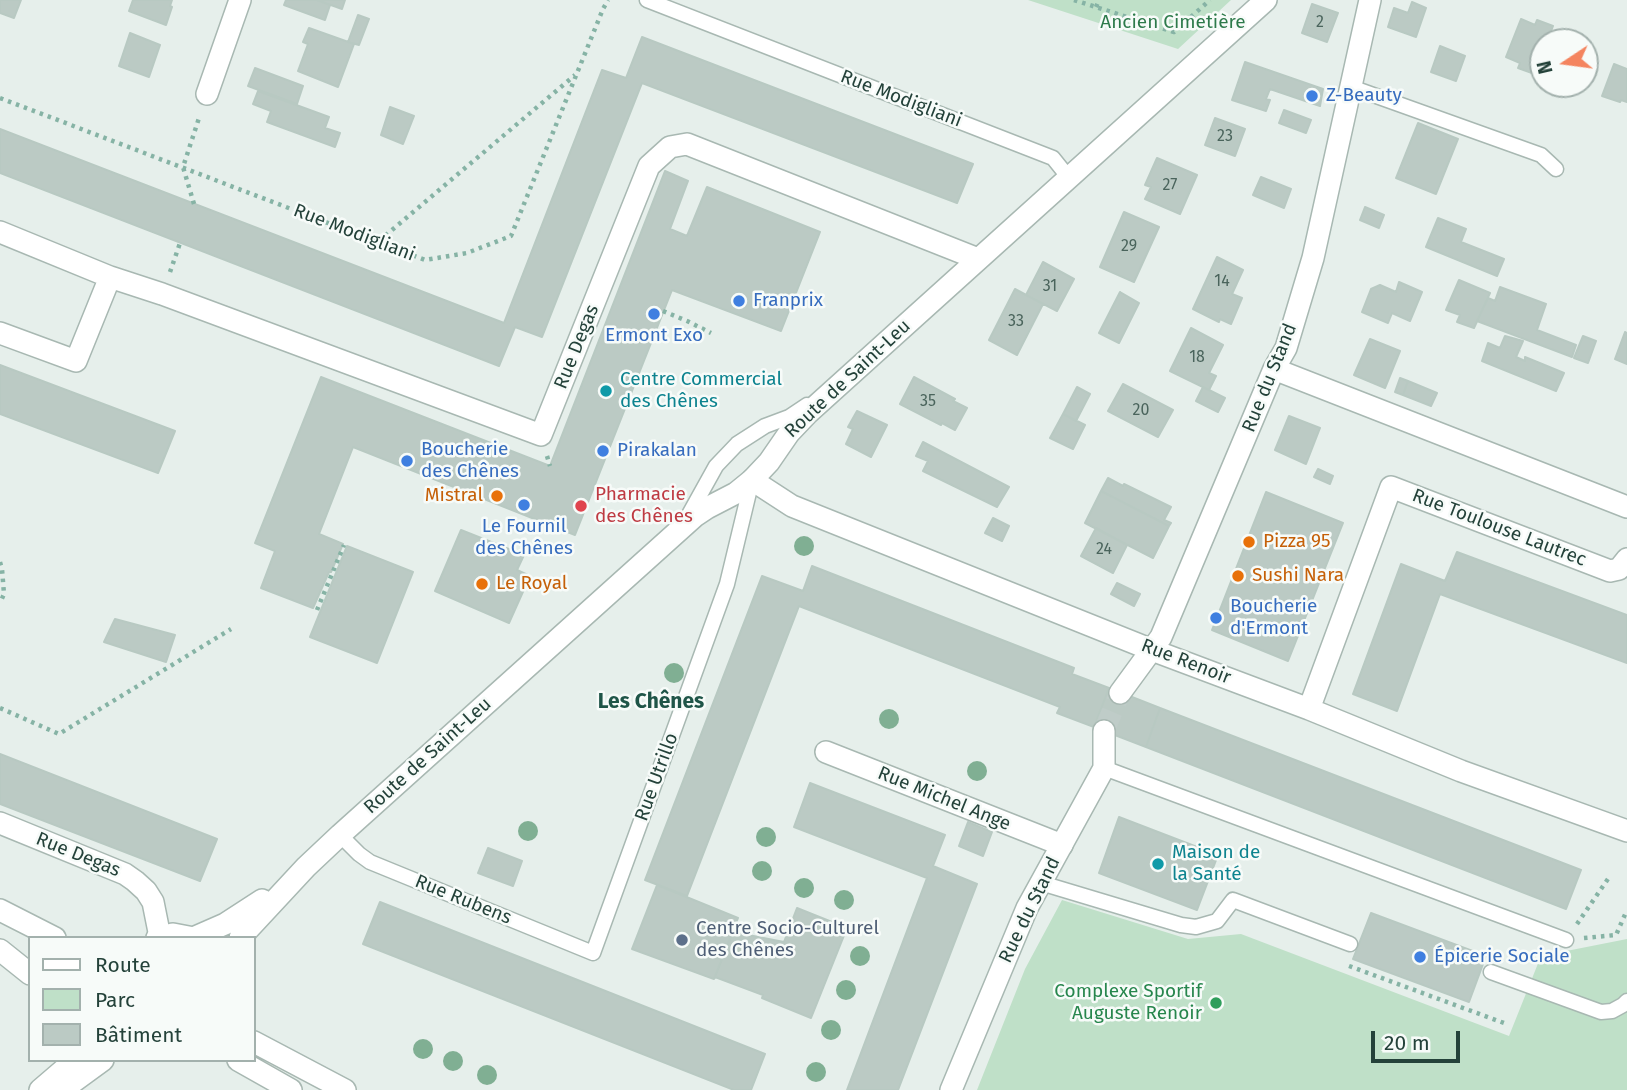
<!DOCTYPE html>
<html>
<head>
<meta charset="utf-8">
<style>
  body { margin:0 }
  #map { position:relative; width:1627px; height:1090px; overflow:hidden; background:#e6efeb; font-family:"Fira Sans",sans-serif }
  canvas { display:block }
  .legend { position:absolute; left:28px; top:936px; width:228px; height:126px; box-sizing:border-box; background:#f7fbf9; border:2px solid #a3b1ad; margin:0; padding:9px 12px; list-style:none; font-size:21px; color:#24423a }
  .legend li { display:flex; align-items:center; gap:14px; height:35px }
  .legend b { width:35px; border:2px solid #a3b1ad }
  .north { position:absolute; left:1529px; top:28px; width:70px; height:70px; box-sizing:border-box; background:#f7fbf9; border:2px solid #a3b1ad; border-radius:50%; rotate:257deg; font-size:19px; font-weight:700; line-height:28px; text-align:center; color:#24423a }
  .north::after { content:''; display:block; margin:auto; width:24px; height:32px; background:#f4845f; clip-path:polygon(50% 0,100% 100%,50% 72%,0 100%) }
  .scale { position:absolute; left:1371px; top:1031px; width:89px; height:32px; box-sizing:border-box; border:4px solid #24423a; border-top:0; padding-left:9px; font-size:21px; line-height:24px; white-space:nowrap; color:#24423a; -webkit-text-stroke:5px #f7fbf9; paint-order:stroke }
</style>
</head>
<body>
<div id="map">
<canvas width="1627" height="1090"></canvas>
<ul class="legend">
<li><b style="height:9px;background:#fff"></b>Route</li>
<li><b style="height:19px;background:#bfe0c8"></b>Parc</li>
<li><b style="height:19px;background:#bbcac4"></b>Bâtiment</li>
</ul>
<div class="north">N</div>
<div class="scale">20 m</div>
</div>
<script>
const c = document.querySelector('canvas').getContext('2d');
c.lineJoin = 'round';
function paint(path, color) {
  c.fillStyle = color;
  c.fill(path, 'evenodd');
}
function toPath(rows) {
  const path = new Path2D();
  for (const r of rows) {
    path.moveTo(r[0], r[1]);
    for (let i = 2; i < r.length; i += 2) path.lineTo(r[i], r[i + 1]);
  }
  return path;
}
function trace(path, color, width, dash) {
  c.strokeStyle = color;
  c.lineWidth = width;
  c.lineCap = dash ? 'butt' : 'round';
  c.setLineDash(dash || []);
  c.stroke(path);
}
function drawText(font, color, halo, rows, align = 'center') {
  c.font = font + ' "Fira Sans",sans-serif';
  c.lineWidth = 5;
  c.setLineDash([]);
  c.textBaseline = 'middle';
  c.strokeStyle = halo;
  c.fillStyle = color;
  for (const [text, x, y, turn = 0] of rows) {
    c.save();
    c.translate(x, y);
    c.rotate((+turn || 0) * Math.PI / 180);
    c.textAlign = isNaN(turn) ? turn : align;
    if (halo) c.strokeText(text, 0, 0);
    c.fillText(text, 0, 0);
    c.restore();
  }
}
paint(toPath([
  [1028,0,1231,0,1178,49],
  [1062,900,1188,939,1241,934,1509,1036,1541,956,1627,939,1627,1090,977,1090,1025,969]
]), '#bfe0c8');
const building = toPath([
  [0,0,21,0,14,18,0,13,0,0],
  [133,0,172,0,170,6,172,7,166,25,129,11,133,0],
  [286,0,317,0,330,5,325,20,284,5,286,0],
  [317,0,345,0,342,9,317,0],
  [1412,2,1426,8,1416,37,1388,27,1394,8,1408,13,1412,2],
  [1312,4,1338,13,1327,42,1302,33,1312,4],
  [358,15,369,19,359,45,348,42,358,15],
  [1521,19,1535,25,1537,20,1553,26,1547,42,1543,42,1543,52,1539,61,1543,63,1543,77,1518,68,1520,63,1506,57,1521,19],
  [309,28,354,44,338,87,298,71,308,44,303,42,309,28],
  [130,33,160,45,149,77,119,66,130,33],
  [642,37,973,164,957,203,642,83,542,337,515,327,499,366,0,173,0,129,504,323,602,70,626,78,642,37],
  [1440,46,1465,56,1456,81,1431,72,1440,46],
  [1245,62,1323,89,1320,106,1270,89,1266,99,1270,100,1266,111,1232,100,1245,62],
  [1614,64,1627,69,1627,102,1621,100,1620,102,1602,96,1614,64],
  [255,68,303,86,297,104,248,86,255,68],
  [258,91,329,117,325,128,340,133,335,147,267,122,271,111,253,104,258,91],
  [390,107,414,116,403,144,381,135,390,107],
  [1284,110,1311,120,1306,133,1279,123,1284,110],
  [1215,118,1245,129,1235,156,1205,145,1215,118],
  [1418,123,1458,139,1436,194,1396,178,1418,123],
  [1157,158,1197,175,1180,214,1145,199,1151,187,1145,185,1157,158],
  [665,171,688,181,670,229,687,236,707,187,820,232,781,331,672,290,575,535,353,447,319,534,343,544,331,572,329,572,313,608,261,588,275,551,255,543,321,377,550,466,665,171],
  [1261,177,1291,189,1284,208,1253,195,1261,177],
  [1365,207,1384,215,1379,228,1360,220,1365,207],
  [1124,212,1159,227,1134,282,1100,267,1124,212],
  [1438,218,1466,229,1461,242,1504,259,1497,276,1426,247,1438,218],
  [1217,257,1243,270,1232,294,1242,298,1231,324,1220,319,1219,322,1193,309,1217,257],
  [1043,262,1074,279,1057,311,1026,295,1043,262],
  [1459,280,1490,293,1474,328,1457,322,1460,315,1446,310,1459,280],
  [1399,282,1422,292,1410,321,1392,313,1388,323,1362,312,1371,289,1380,285,1396,292,1399,282],
  [1500,287,1546,304,1537,330,1576,345,1572,357,1477,321,1488,298,1495,301,1500,287],
  [1015,289,1043,304,1017,355,989,340,1015,289],
  [1120,292,1139,303,1119,343,1099,333,1120,292],
  [1191,328,1223,345,1209,373,1216,376,1209,390,1170,371,1191,328],
  [1625,332,1627,333,1627,364,1615,359,1625,332],
  [1505,336,1523,341,1516,357,1525,361,1525,357,1564,373,1556,391,1482,361,1488,343,1500,348,1505,336],
  [1583,336,1596,341,1588,363,1574,358,1583,336],
  [1370,339,1400,351,1385,388,1354,375,1370,339],
  [0,365,175,431,158,473,0,414,0,365],
  [914,377,955,399,953,401,967,408,955,430,942,423,941,425,900,404,914,377],
  [1400,378,1408,381,1403,395,1395,392,1400,378],
  [1408,381,1437,393,1431,406,1403,395,1408,381],
  [1123,384,1173,410,1158,437,1108,411,1123,384],
  [1077,387,1090,394,1076,421,1063,414,1077,387],
  [1203,387,1225,398,1218,412,1196,401,1203,387],
  [857,411,887,425,871,457,846,444,853,429,848,427,857,411],
  [1063,414,1085,425,1073,449,1050,438,1063,414],
  [1289,416,1320,428,1306,464,1275,450,1289,416],
  [923,442,1009,487,997,507,923,471,928,461,916,456,923,442],
  [1318,469,1333,476,1330,484,1314,477,1318,469],
  [1108,478,1123,486,1124,484,1171,507,1164,520,1171,523,1169,526,1101,491,1108,478],
  [1101,491,1169,526,1153,558,1085,523,1101,491],
  [1266,492,1343,523,1288,661,1212,630,1266,492],
  [993,518,1009,526,1002,541,985,533,993,518],
  [1096,528,1127,545,1113,573,1081,556,1096,528],
  [461,530,524,555,517,570,530,576,509,623,435,591,461,530],
  [347,546,413,572,377,663,310,637,347,546],
  [1457,552,1627,615,1627,663,1440,594,1397,711,1353,694,1401,564,1445,581,1457,552],
  [812,566,1074,668,1072,674,1109,688,1094,727,1057,713,1060,707,799,606,687,896,645,880,762,576,803,591,812,566],
  [1117,583,1140,594,1134,606,1111,594,1117,583],
  [115,619,175,635,166,662,104,642,115,619],
  [1109,688,1160,708,1146,747,1094,727,1109,688],
  [1160,708,1581,870,1566,909,1146,747,1160,708],
  [0,754,217,839,200,881,0,804,0,754],
  [810,783,945,835,933,866,977,884,898,1090,847,1090,927,878,794,827,810,783],
  [1119,817,1218,855,1197,910,1099,873,1119,817],
  [968,822,992,832,983,856,959,846,968,822],
  [488,848,522,861,513,886,478,873,488,848],
  [657,885,738,918,714,979,632,949,657,885],
  [380,902,765,1054,751,1090,734,1090,363,944,380,902],
  [797,908,847,928,811,1018,762,998,763,995,715,977,733,932,784,942,797,908],
  [1371,913,1486,956,1469,1002,1353,959,1371,913]
]);
paint(building, '#bbcac4');
trace(building, '#b8c9c2', 2);
trace(toPath([
  [1104,731,1120,693]
]), '#bfccc8', 21, [21, 10]);
const service = toPath([
  [647,0,1053,158,1069,178],
  [1351,87,1541,155,1556,169],
  [686,520,716,466,737,444,765,426,789,417,807,405],
  [1104,768,1566,940],
  [340,835,359,854,370,862,593,953,727,584,752,480],
  [1041,883,1181,925,1196,927,1217,921,1233,900,1350,944],
  [1491,972,1601,1012,1612,1011,1623,1005,1627,1001]
]);
const pedestrian = toPath([
  [826,752,1062,845]
]);
const minor = toPath([
  [207,94,240,0],
  [0,232,110,277,162,294,541,435,649,166,670,147,687,144,978,259],
  [0,333,76,361,110,277],
  [1274,369,1627,507],
  [752,480,792,506,1152,650,1309,709,1461,771,1627,831],
  [1120,693,1161,637,1274,369,1286,348,1313,258,1370,0],
  [1309,709,1391,487,1610,571,1619,569,1627,559],
  [0,823,125,874,135,881,146,891,153,902,160,937],
  [951,1090,1027,908,1104,768,1104,731]
]);
const tertiary = toPath([
  [0,910,55,938],
  [157,938,173,934,194,938],
  [193,938,225,924,262,900],
  [240,938,306,867,340,835,695,516,707,508,736,493,752,480,769,462,789,433,808,413,1266,0],
  [0,950,30,974],
  [254,1042,345,1090],
  [238,1060,291,1090],
  [40,1090,75,1060],
  [62,1090,103,1060]
]);
trace(service, '#a8b8b2', 17);
trace(pedestrian, '#a8b8b2', 24);
trace(minor, '#a8b8b2', 24);
trace(tertiary, '#a8b8b2', 24);
trace(toPath([
  [1074,0,1174,32,1210,0],
  [1096,7,1099,0],
  [0,98,425,260,467,253,511,236,603,9,608,0],
  [194,204,183,167,200,115],
  [379,241,575,75],
  [170,272,180,243],
  [663,311,687,321,711,333],
  [547,456,550,466],
  [0,562,2,569,4,594,0,603],
  [317,610,344,545],
  [0,708,59,734,231,629],
  [1577,924,1610,876],
  [1584,938,1616,935,1627,910],
  [1349,966,1504,1023]
]), '#86b3a5', 4.5, [3.5, 5]);
trace(service, '#fff', 14);
trace(pedestrian, '#fff', 21);
trace(minor, '#fff', 21);
trace(tertiary, '#fff', 21);
c.fillStyle = '#80af93';
for (const [x, y] of [
  [804,546],
  [674,673],
  [889,719],
  [977,771],
  [528,831],
  [766,837],
  [762,871],
  [804,888],
  [844,900],
  [860,956],
  [846,990],
  [831,1030],
  [423,1049],
  [453,1061],
  [816,1072],
  [487,1075]
]) {
  c.beginPath();
  c.arc(x, y, 10, 0, 2 * Math.PI);
  c.fill();
}
for (const [x, y, r, color] of [
  [1312,96,7,"#3f7fe0"],
  [739,301,7,"#3f7fe0"],
  [654,314,7,"#3f7fe0"],
  [606,391,7,"#0f9aa8"],
  [603,451,7,"#3f7fe0"],
  [407,461,7,"#3f7fe0"],
  [497,496,7,"#e8710a"],
  [524,505,7,"#3f7fe0"],
  [581,506,7,"#e0444e"],
  [1249,542,7,"#e8710a"],
  [1238,576,7,"#e8710a"],
  [482,584,7,"#e8710a"],
  [1216,618,7,"#3f7fe0"],
  [1158,864,7,"#0f9aa8"],
  [682,940,7,"#5c6f8a"],
  [1420,957,7,"#3f7fe0"],
  [1216,1003,7,"#2e9e5b"]
]) {
  const dot = new Path2D();
  dot.arc(x, y, r, 0, 2 * Math.PI);
  c.fillStyle = color;
  c.fill(dot);
  trace(dot, '#f7fbf9', 2.5);
}
drawText('16px', '#4a645c', null, [
  ["2",1320,23],
  ["23",1225,137],
  ["27",1170,186],
  ["29",1129,247],
  ["14",1222,282],
  ["31",1050,287],
  ["33",1016,322],
  ["18",1197,358],
  ["35",928,402],
  ["20",1141,411],
  ["24",1104,550]
]);
drawText('19px', '#2d7a4b', '#f7fbf9', [
  ["Ancien Cimetière",1173,23]
]);
drawText('19px', '#366cbe', '#f7fbf9', [
  ["Z-Beauty",1326,96],
  ["Franprix",753,301],
  ["Ermont Exo",654,336,"center"],
  ["Boucherie",421,450],
  ["des Chênes",421,472],
  ["Pirakalan",617,451],
  ["Le Fournil",524,527,"center"],
  ["des Chênes",524,549,"center"],
  ["Boucherie",1230,607],
  ["d'Ermont",1230,629],
  ["Épicerie Sociale",1434,957]
], 'left');
drawText('19px', '#24423a', '#f7fbf9', [
  ["Rue Modigliani",901,99,21],
  ["Rue Modigliani",354,233,21],
  ["Rue Degas",577,347,-68],
  ["Rue du Stand",1270,378,-68],
  ["Route de Saint-Leu",848,379,-43],
  ["Rue Toulouse Lautrec",1499,528,21],
  ["Rue Renoir",1186,662,21],
  ["Route de Saint-Leu",428,756,-42],
  ["Rue Utrillo",657,777,-70],
  ["Rue Michel Ange",944,799,22],
  ["Rue Degas",78,855,22],
  ["Rue Rubens",463,900,22],
  ["Rue du Stand",1030,910,-64]
]);
drawText('19px', '#0d838f', '#f7fbf9', [
  ["Centre Commercial",620,380],
  ["des Chênes",620,402],
  ["Maison de",1172,853],
  ["la Santé",1172,875]
], 'left');
drawText('19px', '#be3a42', '#f7fbf9', [
  ["Pharmacie",595,495],
  ["des Chênes",595,517]
], 'left');
drawText('19px', '#c56008', '#f7fbf9', [
  ["Mistral",483,496,"right"],
  ["Pizza 95",1263,542],
  ["Sushi Nara",1252,576],
  ["Le Royal",496,584]
], 'left');
drawText('19px', '#4e5e75', '#f7fbf9', [
  ["Centre Socio-Culturel",696,929],
  ["des Chênes",696,951]
], 'left');
drawText('19px', '#27864d', '#f7fbf9', [
  ["Complexe Sportif",1202,992],
  ["Auguste Renoir",1202,1014]
], 'right');
drawText('bold 21px', '#1f5548', '#f7fbf9', [
  ["Les Chênes",651,702]
]);
</script>
</body>
</html>
